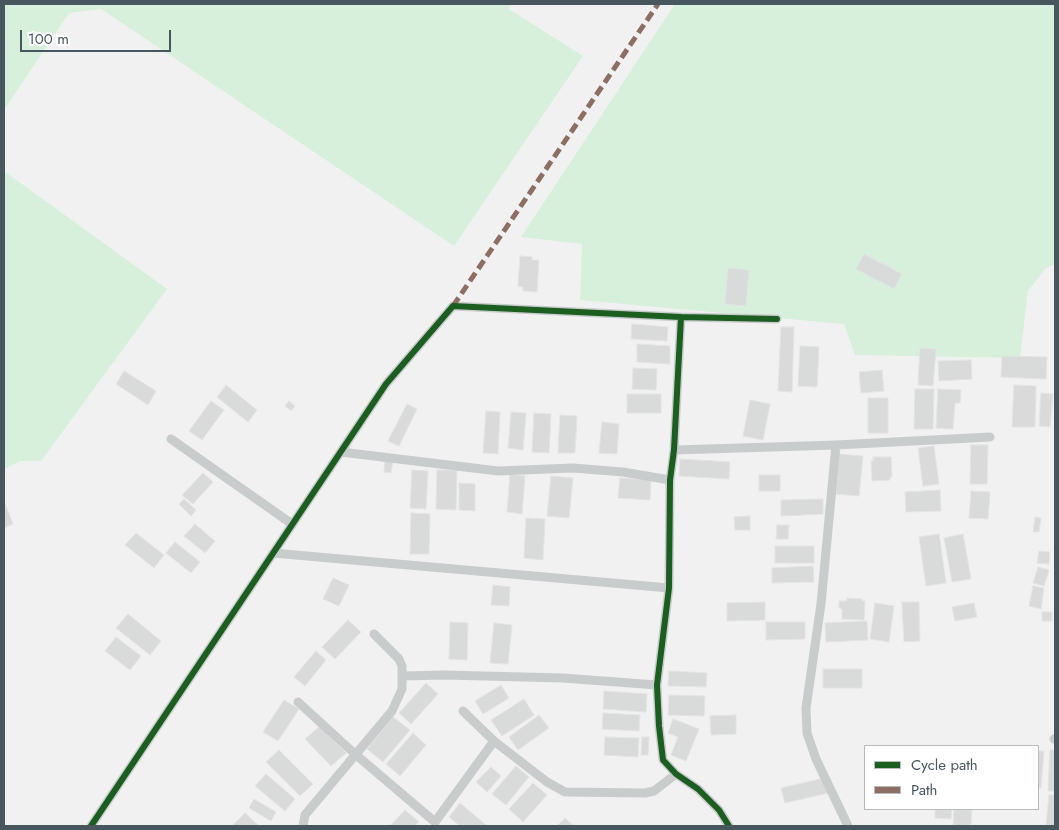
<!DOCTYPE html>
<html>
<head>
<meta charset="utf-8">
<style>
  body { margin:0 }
  #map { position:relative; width:1059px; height:830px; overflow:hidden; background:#f2f1f1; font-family:Jost,sans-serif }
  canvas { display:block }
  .frame { position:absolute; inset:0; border:5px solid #48575e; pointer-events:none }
  .legend { position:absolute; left:864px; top:745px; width:175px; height:65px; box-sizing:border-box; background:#fff; border:1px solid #b6bcbf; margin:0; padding:6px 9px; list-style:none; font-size:15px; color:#48575e }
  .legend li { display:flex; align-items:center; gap:10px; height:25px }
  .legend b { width:25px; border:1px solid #b6bcbf }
  .scale { position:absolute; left:20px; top:30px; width:151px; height:22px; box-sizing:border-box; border:2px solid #48575e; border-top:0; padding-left:6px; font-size:15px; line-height:18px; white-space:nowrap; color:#48575e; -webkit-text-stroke:4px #fff; paint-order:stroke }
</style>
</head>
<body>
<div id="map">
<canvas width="1059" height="830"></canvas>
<div class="frame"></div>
<ul class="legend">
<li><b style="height:6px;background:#1b5e20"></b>Cycle path</li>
<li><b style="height:6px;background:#8d6e63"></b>Path</li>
</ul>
<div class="scale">100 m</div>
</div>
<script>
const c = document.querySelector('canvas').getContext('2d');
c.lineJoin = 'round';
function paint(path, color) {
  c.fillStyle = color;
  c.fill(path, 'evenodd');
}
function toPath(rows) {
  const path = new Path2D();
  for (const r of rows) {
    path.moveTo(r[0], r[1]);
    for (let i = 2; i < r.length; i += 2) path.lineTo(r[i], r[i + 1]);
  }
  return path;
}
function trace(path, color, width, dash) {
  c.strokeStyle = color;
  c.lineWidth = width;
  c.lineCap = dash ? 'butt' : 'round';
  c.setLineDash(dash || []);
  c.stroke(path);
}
paint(toPath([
  [4,4,511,4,509,9,583,56,454,246,101,9,69,13,4,110],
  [675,4,1055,4,1055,264,1045,269,1028,291,1020,358,855,355,844,324,580,300,582,244,521,237],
  [4,171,167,289,41,461,20,461,4,469]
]), '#d6f0dc');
const building = toPath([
  [864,254,902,274,894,289,856,269,864,254],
  [520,256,532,257,532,260,539,260,537,292,523,291,523,287,518,286,520,256],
  [728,268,749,270,746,306,725,304,728,268],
  [632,324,668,327,667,341,631,339,632,324],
  [781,327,794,327,792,392,778,391,781,327],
  [637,344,670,346,670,364,637,362,637,344],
  [800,346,819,347,817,387,798,386,800,346],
  [920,348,936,349,933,386,918,385,920,348],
  [1002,356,1047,357,1046,379,1001,377,1002,356],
  [971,360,972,379,939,381,938,361,971,360],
  [633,368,657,369,656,390,632,389,633,368],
  [882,370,884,391,861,393,859,372,882,370],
  [124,371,156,391,148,405,116,384,124,371],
  [226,385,257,410,248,422,217,397,226,385],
  [1014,385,1036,386,1035,427,1012,427,1014,385],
  [915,389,934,389,933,429,914,429,915,389],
  [938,389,961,390,960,403,955,403,953,429,936,428,938,389],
  [1041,393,1053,394,1050,427,1039,426,1041,393],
  [627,394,661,394,661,413,627,413,627,394],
  [868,398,888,398,888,433,868,433,868,398],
  [750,400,770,404,763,440,743,436,750,400],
  [211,401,224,410,202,440,189,431,211,401],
  [289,401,295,406,291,411,285,406,289,401],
  [407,404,417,409,399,446,388,441,407,404],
  [486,411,500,412,498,454,483,453,486,411],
  [511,412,526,413,523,450,508,448,511,412],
  [534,413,551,414,549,453,532,452,534,413],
  [560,415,577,416,575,453,558,453,560,415],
  [602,422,619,424,617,454,599,453,602,422],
  [971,445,988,445,987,484,970,484,971,445],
  [934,446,939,484,923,486,918,448,934,446],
  [839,454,863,456,859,496,836,494,839,454],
  [873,457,891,457,892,477,890,477,890,480,872,481,871,461,873,461,873,457],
  [385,459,393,460,391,473,384,472,385,459],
  [680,459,730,462,729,479,679,476,680,459],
  [412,470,428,471,426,509,410,508,412,470],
  [437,470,457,470,456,510,436,509,437,470],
  [203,473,213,482,193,504,182,495,203,473],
  [510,474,525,476,522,514,507,512,510,474],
  [759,475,780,475,780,491,759,491,759,475],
  [551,476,573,478,569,518,547,516,551,476],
  [620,478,651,480,650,500,618,498,620,478],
  [459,483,475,484,475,511,459,510,459,483],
  [940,490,941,511,906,512,905,492,940,490],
  [971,491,990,492,988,519,969,518,971,491],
  [184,499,196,510,191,516,179,504,184,499],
  [823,499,823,514,781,516,781,500,823,499],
  [4,501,13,524,4,528,4,501],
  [411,513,430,514,429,554,410,554,411,513],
  [750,516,750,530,735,530,734,517,750,516],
  [1035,517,1041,518,1039,532,1033,532,1035,517],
  [526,518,545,519,543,560,524,558,526,518],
  [195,524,215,541,205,553,184,536,195,524],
  [777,525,789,525,788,539,776,539,777,525],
  [136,533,164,555,154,568,125,545,136,533],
  [939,534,946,583,926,586,919,537,939,534],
  [963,534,971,579,952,582,944,538,963,534],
  [175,542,200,562,191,573,166,553,175,542],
  [775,546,814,546,814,563,775,563,775,546],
  [1039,551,1050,552,1049,564,1037,563,1039,551],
  [813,566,814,582,772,583,772,568,813,566],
  [1038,567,1049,570,1044,586,1033,583,1038,567],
  [333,578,349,585,339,606,323,599,333,578],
  [493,585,510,587,509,606,491,605,493,585],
  [1033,586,1044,588,1041,609,1029,606,1033,586],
  [847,598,862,599,862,601,865,601,864,620,842,619,842,609,839,608,839,601,847,601,847,598],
  [765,602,765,620,727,621,727,603,765,602],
  [902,602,919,602,920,641,904,642,902,602],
  [875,603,894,606,889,642,870,639,875,603],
  [974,603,977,617,955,621,952,607,974,603],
  [1042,612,1052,612,1052,621,1042,621,1042,612],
  [128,614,161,641,150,655,116,628,128,614],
  [348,620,361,632,335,659,322,647,348,620],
  [867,621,868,640,826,642,825,623,867,621],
  [450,622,468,623,467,660,449,659,450,622],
  [766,622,805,622,805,639,766,640,766,622],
  [494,623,512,625,508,664,490,663,494,623],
  [116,637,141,656,130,670,105,651,116,637],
  [316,651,326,660,305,686,294,677,316,651],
  [823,669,862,669,862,688,823,688,823,669],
  [669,671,707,673,706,687,668,686,669,671],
  [426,683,438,694,411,724,399,713,426,683],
  [501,685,509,698,483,714,475,701,501,685],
  [604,691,647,694,646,712,603,709,604,691],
  [669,695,705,696,704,716,668,715,669,695],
  [524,699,534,715,502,736,491,720,524,699],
  [284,700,299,709,278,741,263,732,284,700],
  [603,713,640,715,639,731,602,729,603,713],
  [539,715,549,728,518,750,509,737,539,715],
  [736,715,736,734,711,735,710,716,736,715],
  [393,717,410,730,383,762,367,749,393,717],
  [673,719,699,729,686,761,671,755,678,737,668,733,673,719],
  [320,726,346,753,331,766,305,739,320,726],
  [413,733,426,745,400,776,386,764,413,733],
  [605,737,639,738,638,757,604,755,605,737],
  [642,737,649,737,648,755,641,755,642,737],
  [279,750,313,784,300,796,266,762,279,750],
  [1050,750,1055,750,1055,791,1048,791,1050,750],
  [1038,751,1044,751,1041,788,1038,788,1038,751],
  [516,766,529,777,506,805,492,794,516,766],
  [491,767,501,776,487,792,476,782,491,767],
  [266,774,295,799,285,811,255,786,266,774],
  [824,778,828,793,785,803,781,788,824,778],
  [533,783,547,795,523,822,509,809,533,783],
  [1049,795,1055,795,1055,826,1046,826,1049,795],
  [254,799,276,812,271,821,249,808,254,799],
  [460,803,487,826,460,826,449,817,460,803],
  [935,809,952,809,951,819,935,818,935,809],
  [954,809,972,809,971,826,953,825,954,809],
  [405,810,419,822,415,826,390,826,405,810],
  [245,813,259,826,234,826,233,825,245,813],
  [565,818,574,826,557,826,565,818]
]);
paint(building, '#d9dada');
trace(building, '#e3e3e4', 1);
trace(toPath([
  [681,317,674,450,670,480,669,588,657,685,659,726,663,760,676,774,698,789,719,810,729,826],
  [171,439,292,524],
  [836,445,821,604,806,708,807,733,816,759,848,826],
  [674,450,836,445,990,437],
  [341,452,498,471,573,468,623,472,670,480],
  [273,553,669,588],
  [403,676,444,675,563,678,657,685],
  [298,702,355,754,435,822,494,741],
  [463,711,494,741,547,782,565,792,645,793,654,791,676,774],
  [1054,739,1055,739],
  [91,826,386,384,453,306,681,317,777,319],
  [303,826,305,815,392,711,402,689,402,666,399,659,374,634]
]), '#c9cccd', 9);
trace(toPath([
  [453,306,658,4]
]), '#8d6e63', 5, [10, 5]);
trace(toPath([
  [681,317,674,450,670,480,669,588,657,685,659,726,663,760,676,774,698,789,719,810,729,826],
  [91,826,386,384,453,306,681,317,777,319]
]), '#1b5e20', 6);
</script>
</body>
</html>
